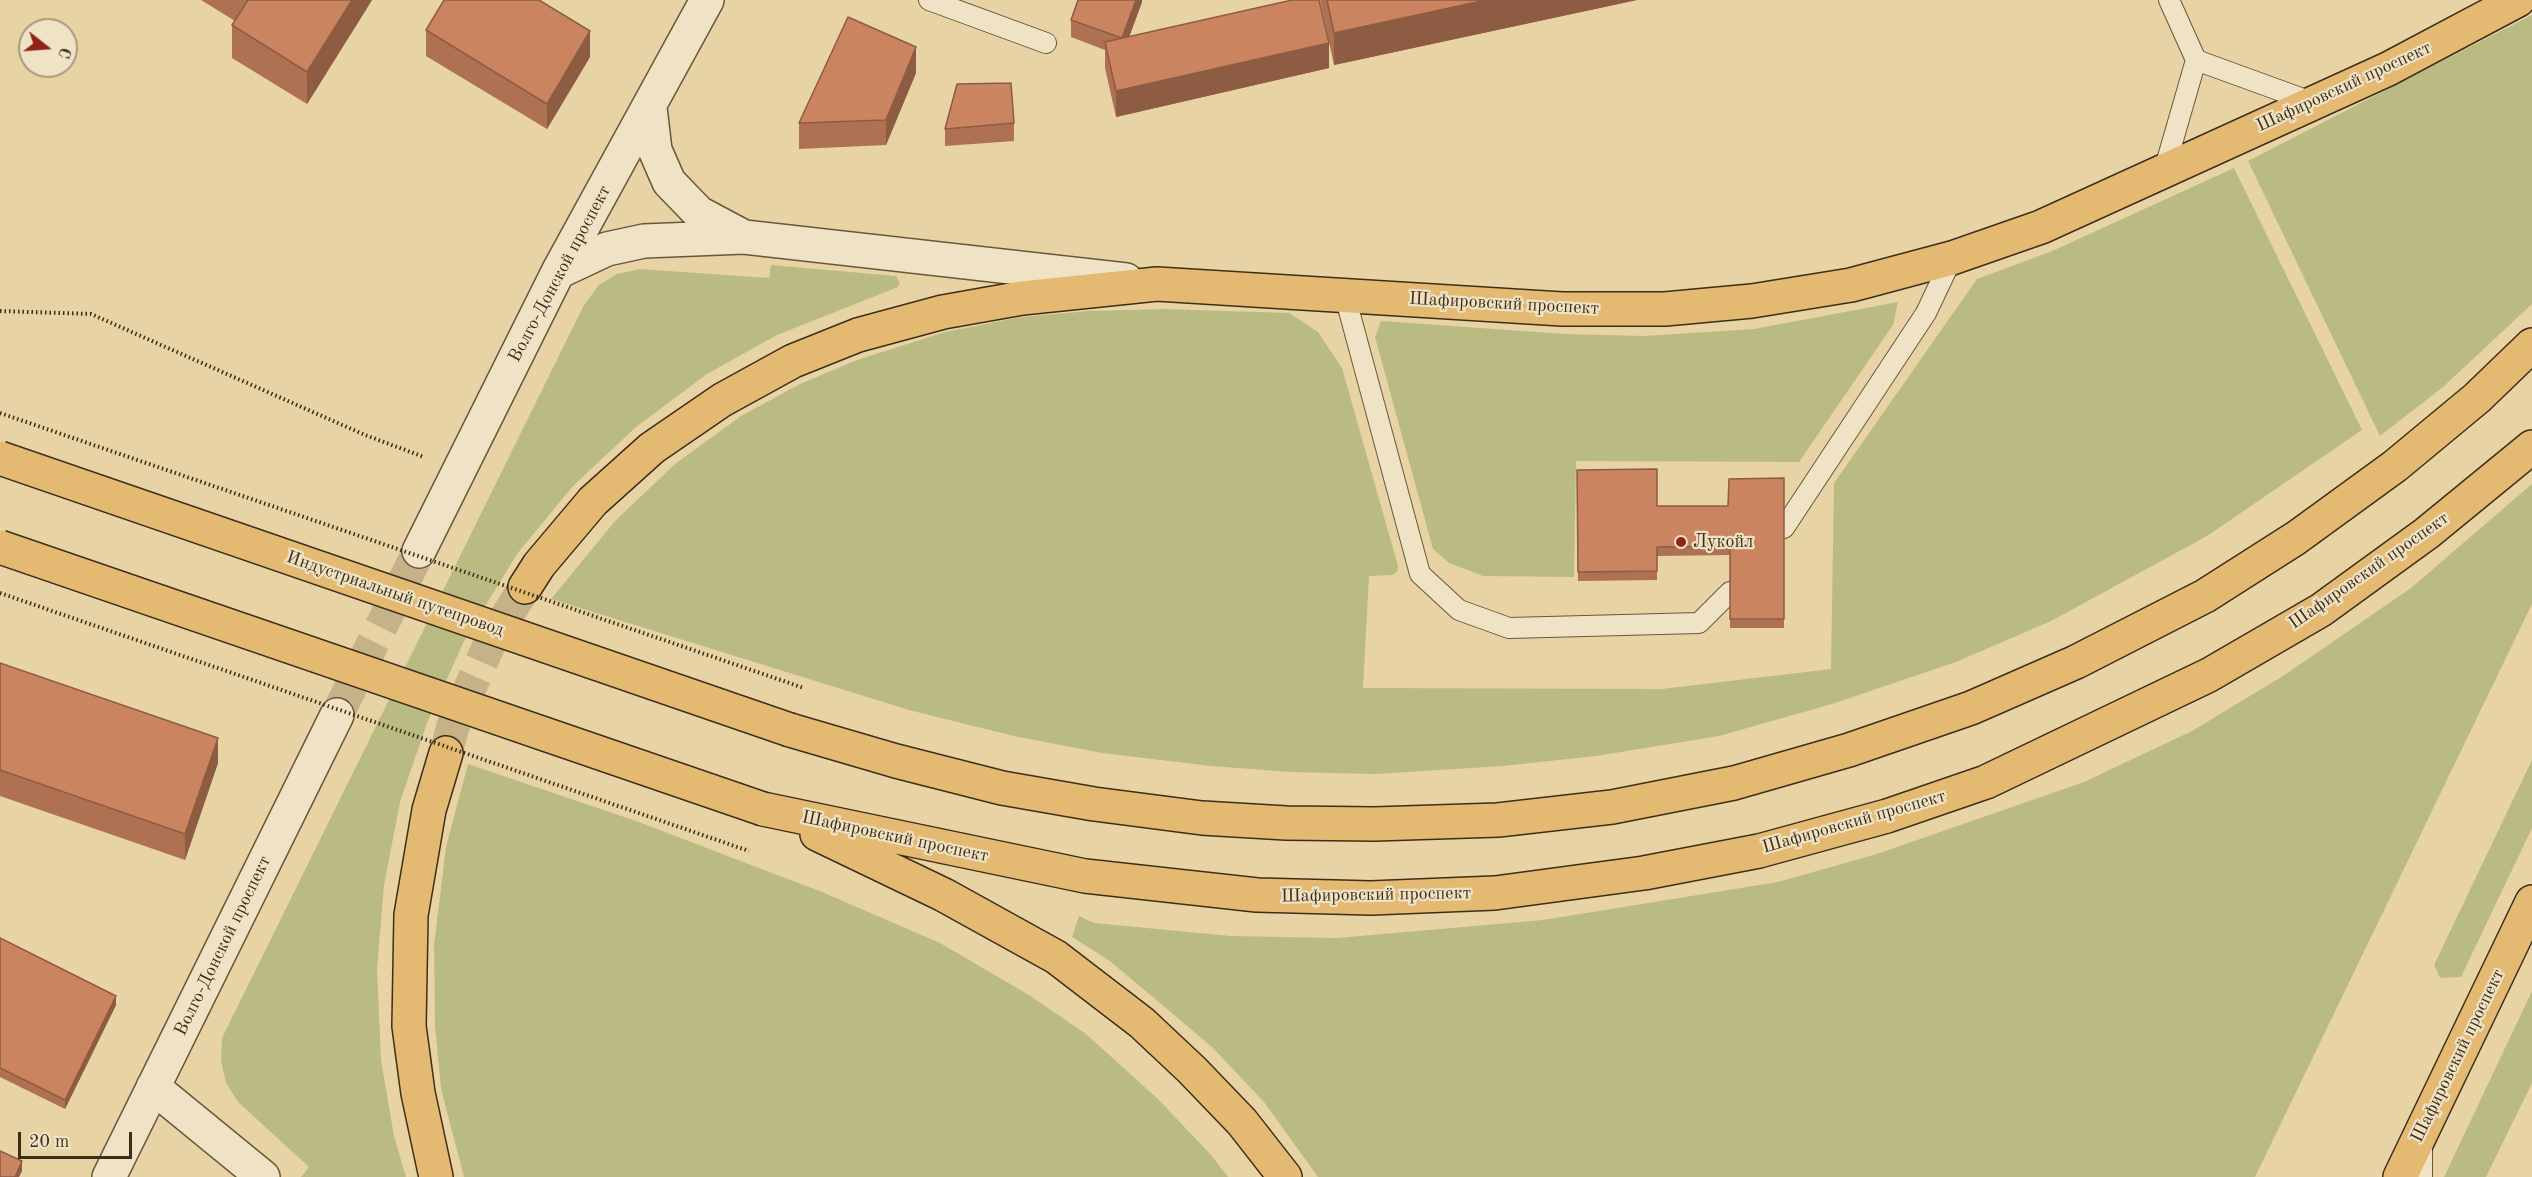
<!DOCTYPE html>
<html>
<head>
<meta charset="utf-8">
<style>
  body { margin:0 }
  #map { position:relative; width:2532px; height:1177px; overflow:hidden; background:#e8d3a4; font-family:"Old Standard TT",serif }
  canvas { display:block }
  .north { position:absolute; left:18px; top:18px; width:60px; height:60px; box-sizing:border-box; background:#f0e2c4; border:2px solid #a89a80; border-radius:50%; rotate:107deg; font-size:16px; font-weight:700; line-height:24px; text-align:center; color:#3d2e1a }
  .north::after { content:''; display:block; margin:auto; width:21px; height:27px; background:#8f2418; clip-path:polygon(50% 0,100% 100%,50% 72%,0 100%) }
  .scale { position:absolute; left:18px; top:1132px; width:114px; height:27px; box-sizing:border-box; border:3px solid #3d2e1a; border-top:0; padding-left:8px; font-size:18px; line-height:21px; white-space:nowrap; color:#3d2e1a; -webkit-text-stroke:4px #f0e2c4; paint-order:stroke }
</style>
</head>
<body>
<div id="map">
<canvas width="2532" height="1177"></canvas>
<div class="north">С</div>
<div class="scale">20 m</div>
</div>
<script>
const c = document.querySelector('canvas').getContext('2d');
c.lineJoin = 'round';
function paint(path, color) {
  c.fillStyle = color;
  c.fill(path, 'evenodd');
}
function toPath(rows) {
  const path = new Path2D();
  for (const r of rows) {
    path.moveTo(r[0], r[1]);
    for (let i = 2; i < r.length; i += 2) path.lineTo(r[i], r[i + 1]);
  }
  return path;
}
function trace(path, color, width, dash) {
  c.strokeStyle = color;
  c.lineWidth = width;
  c.lineCap = dash ? 'butt' : 'round';
  c.setLineDash(dash || []);
  c.stroke(path);
}
function drawText(font, color, halo, rows, align = 'center') {
  c.font = font + ' "Old Standard TT",serif';
  c.lineWidth = 4.5;
  c.setLineDash([]);
  c.textBaseline = 'middle';
  c.strokeStyle = halo;
  c.fillStyle = color;
  for (const [text, x, y, turn = 0] of rows) {
    c.save();
    c.translate(x, y);
    c.rotate((+turn || 0) * Math.PI / 180);
    c.textAlign = isNaN(turn) ? turn : align;
    if (halo) c.strokeText(text, 0, 0);
    c.fillText(text, 0, 0);
    c.restore();
  }
}
paint(toPath([
  [2532,15,2532,304,2443,387,2380,436,2248,161],
  [2234,168,2362,430,2207,536,2051,621,1956,662,1832,704,1719,736,1596,756,1503,766,1375,774,1290,772,1211,766,1102,753,1014,736,909,710,551,599,615,521,675,464,741,416,800,384,857,360,945,332,1021,317,1089,311,1164,309,1289,313,1318,332,1342,368,1398,566,1397,572,1392,575,1369,576,1363,688,1662,689,1831,669,1834,483,1977,279,2050,252],
  [771,265,896,276,900,283,898,287,777,335,707,374,636,427,573,486,517,554,464,641,427,723,400,802,384,885,377,970,381,1060,394,1136,406,1177,301,1177,309,1167,238,1102,226,1083,221,1061,222,1038,584,305,599,285,617,274,640,269,769,278],
  [1898,302,1893,325,1799,462,1576,461,1574,577,1483,576,1449,563,1433,549,1375,337,1381,321,1565,334,1643,336,1754,329],
  [2532,484,2532,604,2255,1177,1318,1177,1264,1102,1212,1047,1110,961,1072,937,1079,916,1094,923,1231,936,1337,938,1543,920,1778,882,1877,854,2084,782,2192,731,2283,676,2411,588],
  [2532,760,2532,828,2461,977,2440,978,2434,965],
  [468,764,636,821,822,892,940,943,1029,995,1086,1034,1158,1099,1211,1155,1228,1177,464,1177,441,1089,435,1025,434,945,446,847],
  [2532,991,2532,1083,2486,1177,2444,1177]
]), '#babb82');
trace(toPath([
  [337,715,419,551]
]), '#c6b288', 33, [33, 16]);
trace(toPath([
  [446,753,453,726,490,643,525,587]
]), '#c6b288', 33, [33, 16]);
const lane = toPath([
  [929,0,1046,43],
  [2169,0,2196,60],
  [2164,171,2196,60,2314,103],
  [1345,296,1420,574,1459,610,1509,628,1699,623,1730,592],
  [1784,528,1926,313,1952,258],
  [2422,1177,2422,1144]
]);
const street = toPath([
  [650,108,655,150,669,182,699,213,744,237],
  [558,272,607,249,644,241,744,237,1126,280],
  [419,551,558,272,707,0],
  [153,1087,263,1177],
  [109,1177,337,715]
]);
const primary = toPath([
  [525,587,539,565,593,501,652,448,722,400,793,361,858,335,943,312,1022,298,1157,284,1562,309,1665,309,1752,301,1851,285,1952,258,2041,227,2388,69,2518,0],
  [790,730,896,761,1002,788,1094,804,1202,818,1286,823,1375,824,1498,820,1612,807,1734,783,1849,750,1971,708,2076,662,2205,596,2296,538,2395,466,2477,398,2532,345],
  [763,809,1085,876,1257,895,1371,898,1495,893,1644,873,1759,851,1887,816,1986,782,2209,675,2321,610,2427,533,2532,447],
  [817,834,944,895,1056,957,1142,1023,1192,1070,1242,1122,1285,1177],
  [436,1177,418,1093,409,1026,411,915,429,810,446,753],
  [2400,1177,2532,902]
]);
trace(lane, '#68573c', 22);
trace(street, '#68573c', 36);
trace(primary, '#3d2e1a', 36);
trace(toPath([
  [0,311,91,314,365,435,424,457]
]), '#3d2e1a', 4, [1.5, 3]);
trace(lane, '#f0e2c4', 20);
trace(street, '#f0e2c4', 33);
trace(primary, '#e4ba72', 33);
const primaryBridge = toPath([
  [0,458,790,730],
  [0,547,763,809]
]);
trace(primaryBridge, '#3d2e1a', 36, []);
trace(toPath([
  [0,413,804,688],
  [0,593,749,851]
]), '#3d2e1a', 4, [1.5, 3]);
trace(primaryBridge, '#e4ba72', 33);
paint(toPath([
  [201,0,372,0,307,104,232,58,232,25,235,21],
  [1142,0,1142,2,1129,37,1329,68,1116,117,1105,68,1105,50,1071,37,1071,20],
  [1320,0,1637,0,1334,65],
  [426,30,590,57,547,129,426,56],
  [916,73,886,145,799,149,799,123],
  [1014,123,1014,141,945,146,945,129],
  [1577,470,1657,506,1728,506,1784,478,1784,628,1730,628,1730,555,1657,556,1657,580,1578,581],
  [0,663,218,763,185,860,0,796],
  [0,938,116,1005,65,1109,0,1077]
]), '#ae7253');
paint(toPath([
  [352,0,372,0,307,104,307,72],
  [1136,0,1142,0,1142,2,1122,56,1122,38],
  [1486,0,1637,0,1334,65,1334,33],
  [590,31,590,57,547,129,547,104],
  [1329,43,1329,68,1116,117,1116,91],
  [916,47,916,73,886,145,886,120],
  [218,738,218,763,185,860,185,834],
  [116,996,116,1005,65,1109,65,1100],
  [22,1161,22,1171,19,1177,15,1177]
]), '#8d5c43');
const building = toPath([
  [248,0,352,0,307,72,232,25,248,0],
  [444,0,539,0,590,31,547,104,426,30,444,0],
  [1078,0,1136,0,1122,38,1071,20,1078,0],
  [1292,0,1319,0,1329,43,1116,91,1105,42,1292,0],
  [1327,0,1486,0,1334,33,1327,0],
  [848,17,916,47,886,120,799,123,848,17],
  [1011,83,1014,123,945,129,957,84,1011,83],
  [1657,469,1657,506,1728,506,1729,479,1784,478,1784,619,1730,619,1730,546,1657,547,1657,571,1578,572,1577,470,1657,469],
  [0,663,218,738,185,834,0,770,0,663],
  [0,938,116,996,65,1100,0,1068,0,938],
  [0,1151,22,1161,15,1177,0,1177,0,1151]
]);
paint(building, '#ca8460');
trace(building, '#8d5c43', 1.5);
for (const [x, y, r, color] of [
  [1681,542,6,"#8f2418"]
]) {
  const dot = new Path2D();
  dot.arc(x, y, r, 0, 2 * Math.PI);
  c.fillStyle = color;
  c.fill(dot);
  trace(dot, '#f0e2c4', 2);
}
drawText('18px', '#3d2e1a', '#f0e2c4', [
  ["Шафировский проспект",2344,87,-25],
  ["Волго-Донской проспект",560,274,-62],
  ["Шафировский проспект",1504,304,3],
  ["Шафировский проспект",2369,571,-35],
  ["Индустриальный путепровод",395,594,19],
  ["Шафировский проспект",1854,822,-16],
  ["Шафировский проспект",895,837,12],
  ["Шафировский проспект",1376,895,-1],
  ["Волго-Донской проспект",223,946,-64],
  ["Шафировский проспект",2458,1056,-64]
]);
drawText('18px', '#3d2e1a', '#f0e2c4', [
  ["Лукойл",1693,542]
], 'left');
</script>
</body>
</html>
